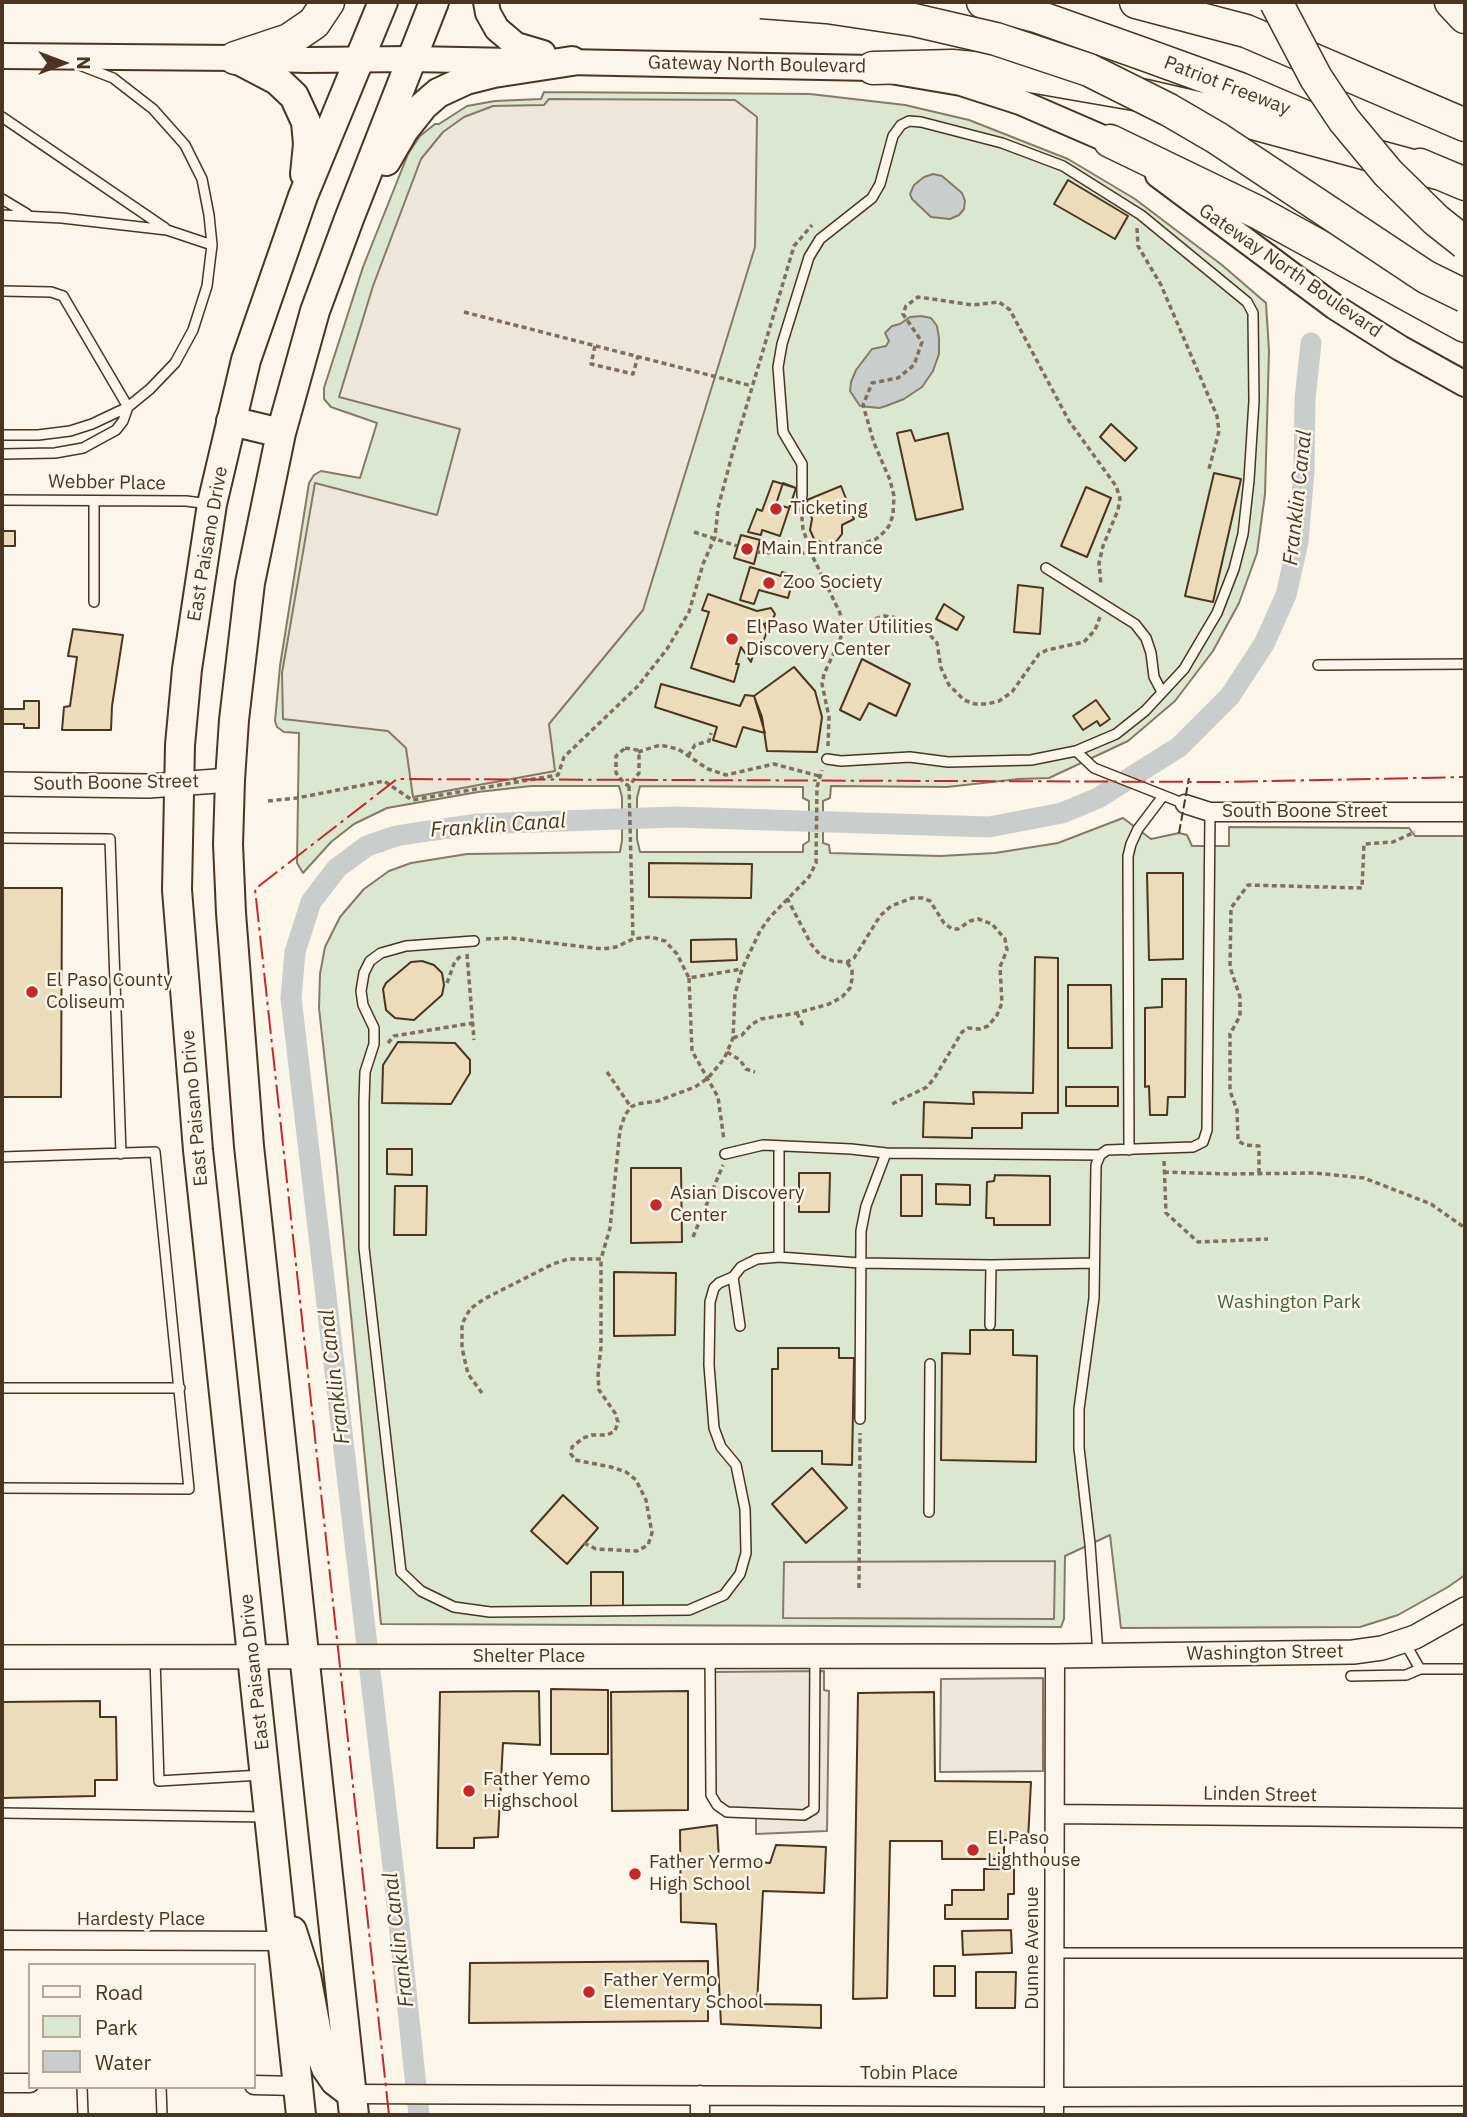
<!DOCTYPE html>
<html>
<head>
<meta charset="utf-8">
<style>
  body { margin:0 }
  #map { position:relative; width:1467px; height:2117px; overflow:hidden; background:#fbf6e9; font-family:"IBM Plex Sans",sans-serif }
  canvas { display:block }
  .frame { position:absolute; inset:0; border:4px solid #4a3520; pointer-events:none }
  .legend { position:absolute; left:28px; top:1963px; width:228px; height:126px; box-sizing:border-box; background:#fbf6e9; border:2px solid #b4a999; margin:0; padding:9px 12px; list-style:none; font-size:21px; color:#4a3520 }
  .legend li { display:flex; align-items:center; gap:14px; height:35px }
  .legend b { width:35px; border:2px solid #b4a999 }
  .north { position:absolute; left:28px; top:28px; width:70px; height:70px; -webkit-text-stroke:5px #fbf6e9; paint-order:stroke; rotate:90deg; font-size:19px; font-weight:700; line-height:28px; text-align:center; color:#4a3520 }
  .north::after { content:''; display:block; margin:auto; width:24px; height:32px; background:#4a3520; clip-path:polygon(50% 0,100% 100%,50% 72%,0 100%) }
</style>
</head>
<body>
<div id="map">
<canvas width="1467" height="2117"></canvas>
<div class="frame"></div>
<ul class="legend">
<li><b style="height:9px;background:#fbf6e9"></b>Road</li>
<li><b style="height:19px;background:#dce7d0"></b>Park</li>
<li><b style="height:19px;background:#c9cecd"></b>Water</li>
</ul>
<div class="north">N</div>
</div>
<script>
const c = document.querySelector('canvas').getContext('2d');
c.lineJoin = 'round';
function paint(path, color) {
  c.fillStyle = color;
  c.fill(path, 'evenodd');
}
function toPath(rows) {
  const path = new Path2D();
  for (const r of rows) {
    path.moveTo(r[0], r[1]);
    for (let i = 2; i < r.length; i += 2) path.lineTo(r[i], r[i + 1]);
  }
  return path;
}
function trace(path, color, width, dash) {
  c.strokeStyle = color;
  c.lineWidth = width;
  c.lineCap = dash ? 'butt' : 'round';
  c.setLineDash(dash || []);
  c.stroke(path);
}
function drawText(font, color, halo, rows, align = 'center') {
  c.font = font + ' "IBM Plex Sans",sans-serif';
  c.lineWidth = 5;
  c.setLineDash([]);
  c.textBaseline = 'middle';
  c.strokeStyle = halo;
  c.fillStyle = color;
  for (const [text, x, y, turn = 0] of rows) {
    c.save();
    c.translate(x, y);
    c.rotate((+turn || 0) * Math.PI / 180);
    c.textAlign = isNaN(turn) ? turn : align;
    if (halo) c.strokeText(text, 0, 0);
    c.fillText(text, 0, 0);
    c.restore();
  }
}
const green = toPath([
  [544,92,810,94,905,105,969,120,1068,159,1135,199,1222,265,1266,303,1269,351,1265,494,1257,553,1239,603,1213,651,1175,701,1128,741,1049,778,1019,779,947,787,831,786,830,798,823,801,823,843,829,845,830,853,940,856,995,853,1058,843,1123,818,1151,839,1179,833,1187,835,1192,846,1229,846,1229,827,1409,828,1415,836,1465,836,1465,1575,1448,1587,1398,1615,1360,1627,1121,1628,1110,1535,1065,1556,1064,1619,1061,1627,381,1624,336,1161,319,1008,320,974,325,947,340,917,364,889,389,871,411,863,467,854,620,852,622,840,622,797,619,786,531,786,478,792,387,808,354,824,331,842,303,873,297,863,299,733,284,732,277,727,275,721,280,666,309,483,314,475,321,471,360,478,377,423,331,407,324,399,324,388,363,267,408,154,420,136,435,124,439,124,467,106,495,101,541,99,544,92],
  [640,786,803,787,803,798,809,801,809,841,803,845,803,852,640,852,637,839,637,798,640,786]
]);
paint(green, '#dce7d0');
trace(green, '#887966', 2);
const parking = toPath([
  [549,99,735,100,757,117,755,247,643,610,549,724,555,771,413,797,406,748,388,731,283,719,282,673,315,483,437,515,460,429,339,397,373,286,421,159,443,132,464,117,493,106,544,105,549,99],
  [1055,1561,1054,1619,783,1618,784,1562,1055,1561],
  [824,1671,824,1690,829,1691,827,1831,756,1834,756,1808,714,1808,713,1672,824,1671],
  [1043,1678,1043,1771,940,1772,941,1679,1043,1678]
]);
paint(parking, '#ede7d9');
trace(parking, '#887966', 2);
const water = toPath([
  [933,174,942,176,962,193,965,201,964,209,959,215,950,219,931,217,912,199,910,194,914,185,924,177,933,174],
  [921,316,931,318,937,326,939,338,939,354,933,371,922,387,904,399,886,406,879,408,860,406,850,391,851,382,856,370,872,349,886,346,889,341,885,333,892,326,900,324,910,317,921,316]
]);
paint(water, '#c9cecd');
trace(water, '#887966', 2);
trace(toPath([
  [419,2115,393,1867,291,998,295,952,311,902,337,868,367,846,396,836,421,832,478,824,675,817,989,827,1062,813,1098,798,1179,747,1230,696,1264,644,1286,595,1298,542,1304,471,1305,399,1311,343]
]), '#c9cecd', 21);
const building = toPath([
  [1068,180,1128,216,1115,239,1054,204,1068,180],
  [1111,424,1137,448,1125,461,1100,437,1111,424],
  [911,430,915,441,948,433,963,509,916,520,897,433,911,430],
  [1214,473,1241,479,1213,602,1185,596,1214,473],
  [773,481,796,488,780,536,762,530,761,535,748,532,757,509,762,511,773,481],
  [783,483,796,488,789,508,776,504,783,483],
  [841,486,854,519,842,525,842,534,835,543,823,543,814,539,810,530,812,519,807,500,841,486],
  [1086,487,1111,498,1087,557,1061,546,1086,487],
  [2,531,15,531,15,546,2,546,2,531],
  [741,535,760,540,754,564,734,558,741,535],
  [750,567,781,576,782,572,794,576,788,598,759,590,754,604,740,600,750,567],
  [1018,585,1043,588,1040,634,1014,632,1018,585],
  [708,594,757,611,771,608,775,614,772,621,764,624,767,631,761,648,755,649,751,662,741,647,736,664,739,664,734,682,691,668,709,612,702,610,708,594],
  [944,604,964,617,957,630,936,619,944,604],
  [73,629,123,635,112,706,111,730,62,730,64,707,70,706,77,657,68,656,73,629],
  [862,659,910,684,896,716,869,703,860,720,840,710,862,659],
  [794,667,815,691,822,717,817,752,767,751,762,717,754,696,794,667],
  [661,684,740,706,745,695,754,696,765,733,743,727,736,747,713,740,717,727,655,707,661,684],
  [1096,700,1110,719,1100,726,1097,721,1083,730,1073,716,1096,700],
  [24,701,39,701,39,728,24,728,24,724,2,724,2,709,24,709,24,701],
  [649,863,752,864,751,898,649,897,649,863],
  [1147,873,1183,873,1183,959,1149,960,1147,873],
  [2,888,62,888,61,1097,2,1097,2,888],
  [736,939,737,960,691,962,691,940,736,939],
  [1035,957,1058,958,1058,1113,1022,1113,1022,1128,972,1128,972,1138,923,1137,924,1102,974,1104,973,1092,1033,1093,1035,957],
  [422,961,434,965,442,973,444,985,442,995,414,1020,395,1018,386,1010,383,989,386,983,411,962,422,961],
  [1162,979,1186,979,1185,1097,1168,1097,1167,1115,1150,1115,1149,1086,1145,1087,1145,1008,1162,1007,1162,979],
  [1068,985,1111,985,1112,1048,1068,1048,1068,985],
  [398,1042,455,1043,470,1060,470,1073,451,1104,382,1103,383,1065,398,1042],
  [1066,1087,1118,1087,1118,1106,1066,1106,1066,1087],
  [387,1149,412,1149,412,1175,387,1174,387,1149],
  [631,1168,681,1168,682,1242,631,1243,631,1168],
  [799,1173,830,1173,829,1212,799,1212,799,1173],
  [901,1175,922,1175,922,1216,901,1216,901,1175],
  [995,1175,1050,1176,1050,1225,994,1225,994,1218,986,1218,987,1182,994,1181,995,1175],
  [936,1184,970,1185,970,1205,936,1204,936,1184],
  [395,1186,427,1186,426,1235,394,1235,395,1186],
  [614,1272,676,1273,675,1335,614,1336,614,1272],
  [970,1330,1013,1330,1013,1355,1037,1356,1036,1462,941,1460,942,1353,970,1354,970,1330],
  [778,1348,839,1348,839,1358,854,1358,852,1465,822,1464,822,1451,772,1451,772,1369,778,1369,778,1348],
  [812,1468,847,1508,806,1543,772,1504,812,1468],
  [563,1495,598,1528,567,1564,531,1531,563,1495],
  [591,1572,623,1572,623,1606,591,1606,591,1572],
  [551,1689,608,1690,608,1754,551,1754,551,1689],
  [539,1691,540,1745,503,1743,498,1837,474,1838,474,1848,437,1848,440,1692,539,1691],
  [688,1691,688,1810,612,1811,611,1692,688,1691],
  [934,1692,935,1781,1031,1782,1028,1840,1004,1840,1004,1859,942,1859,942,1841,890,1841,887,1998,853,1999,858,1693,934,1692],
  [100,1701,100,1717,116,1717,117,1780,95,1780,95,1796,2,1798,2,1702,100,1701],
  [717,1825,719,1859,770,1863,776,1845,826,1847,824,1893,763,1891,757,2004,821,2005,821,2028,721,2024,716,1924,681,1922,680,1830,717,1825],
  [984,1869,1014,1869,1014,1894,1008,1894,1008,1919,945,1919,945,1905,952,1905,952,1890,984,1890,984,1869],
  [1011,1930,1012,1953,963,1955,962,1931,1011,1930],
  [708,1961,708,2021,469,2023,470,1963,708,1961],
  [934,1966,955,1966,955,1996,934,1996,934,1966],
  [976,1972,1016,1972,1015,2008,976,2008,976,1972]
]);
paint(building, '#ecdcbc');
trace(building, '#4a3520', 2);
const service = toPath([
  [2,117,165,228],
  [2,199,27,214],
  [2,215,62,218,167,230,212,245],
  [2,291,51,292,63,296,128,407,123,421,116,430,83,448,55,453,2,454],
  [2,435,38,435,70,431,92,424,128,407,150,389,175,363,193,330,207,286,212,245,209,215,202,179,185,145,153,109,113,78,82,66],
  [802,496,802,464,783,432,778,367,782,344,809,257,820,239,872,198,880,184,893,136,901,125,909,121,921,122,1002,143,1063,166,1141,215,1247,302,1253,313,1254,401,1249,480,1243,534,1234,569,1217,613,1184,669,1145,711,1116,734,1076,751,1031,760,948,762,910,757,841,761,827,759],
  [2,500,186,501,210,504],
  [94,501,94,602],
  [1046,568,1135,624,1146,638,1151,653,1154,677,1162,692],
  [1318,665,1465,664],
  [1076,751,1094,768,1185,804],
  [2,838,110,839,121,1154],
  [474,941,406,946,381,953,370,961,364,973,361,991,363,1005,374,1028,374,1044,365,1072,364,1102,364,1248,401,1572,421,1591,454,1607,490,1612,689,1610,724,1595,740,1574,746,1553,745,1509,736,1465,721,1447,714,1428,709,1365,710,1302,714,1288,719,1283,733,1277],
  [779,1146,779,1257],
  [1129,1150,1128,856,1131,844,1138,829,1163,796],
  [725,1154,763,1145,851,1149,886,1153,1100,1155],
  [2,1157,155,1152,189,1489,2,1488],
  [990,1325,991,1265],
  [740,1326,733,1277,741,1267,757,1259,779,1257,860,1263,991,1265,1094,1263],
  [2,1388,180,1388],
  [860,1419,861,1231,866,1206,886,1153],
  [929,1512,930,1364],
  [1405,1643,1420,1669,1465,1669],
  [1098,1654,1090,1544,1079,1448,1079,1409,1094,1298,1096,1165,1100,1155,1107,1150,1193,1147,1203,1142,1207,1130,1210,812],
  [710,1658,711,1795,717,1805,727,1812,804,1815,814,1809,815,1656],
  [155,1659,159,1781,261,1775],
  [1351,1676,1406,1675,1420,1669],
  [2,1813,266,1817],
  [1054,1953,1465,1953],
  [82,2087,83,2115],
  [161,2087,162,2115]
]);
const minor = toPath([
  [1185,804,1210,812,1465,812],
  [1055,1814,1465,1818],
  [2,1940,281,1941],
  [2,2083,30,2083],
  [254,2085,298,2086],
  [352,2094,1054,2097,1465,2096],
  [700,2115,700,2095],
  [1054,2115,1055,1656]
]);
const tertiary = toPath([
  [2,784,149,786,230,780],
  [2,1657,1055,1656,1353,1652,1382,1648,1415,1637,1465,1609]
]);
const secondary = toPath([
  [486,2,488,13,497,29,516,45,543,53],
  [2,56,235,58,307,60,411,59,873,68,961,83,1020,102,1110,141,1123,150],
  [1158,175,1335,307,1400,348,1465,384]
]);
const primary = toPath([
  [235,58,277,80,294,96,306,122,308,144,305,174],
  [386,161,404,130,423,106,438,93,466,80,494,73,572,61],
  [231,421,281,433],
  [292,1931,306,1975,321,2055,326,2068,335,2081,352,2094],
  [301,2115,198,1150,177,890,180,745,187,669,212,504,246,360,303,196,383,2],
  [354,2115,249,1146,231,913,228,844,230,780,234,720,250,583,281,433,315,311,349,219,434,2]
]);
const motorway = toPath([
  [983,2,1036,16,1146,55,1240,89,1324,125],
  [1136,2,1246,31,1465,125],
  [1451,2,1465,17],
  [235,58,289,40,314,23,328,2],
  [873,68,952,66,996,70,1146,96,1198,108,1438,173],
  [1110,141,1257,212,1465,326],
  [1420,165,1465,184]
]);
trace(service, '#4a3520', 12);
trace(minor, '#4a3520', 21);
trace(tertiary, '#4a3520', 26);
trace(secondary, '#4a3520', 28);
trace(primary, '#4a3520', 32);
trace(motorway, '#4a3520', 35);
trace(toPath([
  [1137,228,1138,246,1161,285,1217,416,1219,431,1209,469],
  [464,312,752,386],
  [595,346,591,364,633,374,638,356],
  [801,508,803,529,811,553,840,613,843,629,840,640,824,674,822,684,829,717,828,746],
  [694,532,737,546],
  [757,552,797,554,853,547,876,539,883,533,889,526,893,515,894,496,890,480,874,443,863,405,872,383,898,378,914,365,922,342,903,314,906,306,918,297,973,305,999,302,1010,310,1069,421,1116,486,1120,498,1118,510,1103,546,1099,563,1101,585],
  [843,629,884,616,893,617,930,635,937,643,941,668,949,685,964,700,975,704,987,704,999,701,1012,692,1039,654,1047,650,1084,642,1095,630,1100,617],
  [625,748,637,750,639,756,639,773,629,786,624,783,616,773,616,756,625,748],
  [638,752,660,745,678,749,708,769,726,775,774,764,819,776],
  [688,756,695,745,709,741,711,733],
  [629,786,633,939],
  [268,801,297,798,384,781,412,800,558,775,564,757,638,686,667,649,689,612,703,564,715,537,718,508,732,455,794,246,812,225],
  [787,898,811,944,821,956,833,961,847,962,854,958,880,916,891,906,912,898,922,898,930,901,944,923,952,929,958,929,970,921,978,919,992,924,1005,939,1007,950,1000,967,1002,1003,997,1015,988,1026,980,1029,968,1028,962,1032,935,1077,927,1087,890,1105],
  [486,939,511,938,602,949,616,947,633,939,651,937,665,941,677,954,689,978,742,969],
  [467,954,474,1040],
  [689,978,692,1051,718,1097,724,1140],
  [447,983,455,961,461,956],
  [797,1013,804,1028],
  [733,1038,742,1035,752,1024,761,1019,797,1013,829,1004,842,997,850,988,852,979,852,970,847,962],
  [388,1043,394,1036,473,1023],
  [727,1052,740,1060,746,1069,755,1072],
  [607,1072,631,1107],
  [1164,1161,1166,1213,1198,1242,1268,1239],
  [1164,1172,1228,1174,1315,1173,1364,1178,1431,1204,1465,1228],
  [1259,1173,1259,1146,1245,1145,1238,1141,1237,1110,1230,1091,1230,1034,1240,1016,1240,997,1230,967,1231,908,1248,885,1362,888,1364,844,1393,842,1415,832],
  [693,1237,723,1165],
  [482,1393,468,1374,462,1348,462,1324,470,1309,484,1299,553,1264,568,1259,601,1259,610,1228,620,1130,625,1115,631,1107,637,1104,658,1101,695,1087,708,1078,724,1059,733,1038,735,994,742,969,760,931,770,917,809,877,816,863,817,787,822,770],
  [584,1543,596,1549,637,1551,648,1545,652,1533,646,1500,636,1480,626,1472,611,1467,575,1460,571,1454,572,1447,583,1438,592,1435,607,1435,615,1431,618,1422,615,1413,599,1390,598,1375,601,1347,601,1259],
  [859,1588,860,1433]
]), '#7f6f5c', 3.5, [5, 3.5]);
trace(service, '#fbf6e9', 9);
trace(minor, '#fbf6e9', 18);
trace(tertiary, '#fbf6e9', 23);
trace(secondary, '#fbf6e9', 24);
trace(primary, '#fbf6e9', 28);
trace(motorway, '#fbf6e9', 32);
const motorwayBridge = toPath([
  [761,2,827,7,914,20,996,39,1089,70,1169,110,1217,138,1426,277,1465,296],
  [1276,2,1316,78,1344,120,1388,173,1436,220,1465,243]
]);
trace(motorwayBridge, '#4a3520', 35, []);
trace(motorwayBridge, '#fbf6e9', 32);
trace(toPath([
  [1179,833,1189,778]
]), '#4a3520', 2, [9, 3.5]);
trace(toPath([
  [389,2115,255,889,397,779,1224,782,1465,777]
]), '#c62828', 2, [24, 5, 3.5, 5]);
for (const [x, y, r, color] of [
  [776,509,7,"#c62828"],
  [747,549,7,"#c62828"],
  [769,583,7,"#c62828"],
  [732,639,7,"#c62828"],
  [32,992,7,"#c62828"],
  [656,1205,7,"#c62828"],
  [469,1791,7,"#c62828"],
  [973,1850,7,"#c62828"],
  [635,1874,7,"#c62828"],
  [589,1992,7,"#c62828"]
]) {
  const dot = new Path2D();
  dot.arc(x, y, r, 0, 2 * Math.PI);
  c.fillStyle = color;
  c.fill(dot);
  trace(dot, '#fbf6e9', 2.5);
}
drawText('19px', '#4a3520', '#fbf6e9', [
  ["Gateway North Boulevard",757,65,1],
  ["Patriot Freeway",1227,86,21],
  ["Gateway North Boulevard",1290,271,35],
  ["Webber Place",107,483,1],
  ["East Paisano Drive",208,544,-80],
  ["South Boone Street",116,783,-1],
  ["South Boone Street",1305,812],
  ["East Paisano Drive",195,1108,-95],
  ["Washington Street",1265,1653,-1],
  ["Shelter Place",529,1657],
  ["East Paisano Drive",255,1672,-96],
  ["Linden Street",1260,1795,1],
  ["Hardesty Place",141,1920],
  ["Dunne Avenue",1033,1948,-90],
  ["Tobin Place",909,2074]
]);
drawText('19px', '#4a3520', '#fbf6e9', [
  ["Ticketing",790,509],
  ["Main Entrance",761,549],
  ["Zoo Society",783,583],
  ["El Paso Water Utilities",746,628],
  ["Discovery Center",746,650],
  ["El Paso County",46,981],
  ["Coliseum",46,1003],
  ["Asian Discovery",670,1194],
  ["Center",670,1216],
  ["Father Yemo",483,1780],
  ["Highschool",483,1802],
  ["El Paso",987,1839],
  ["Lighthouse",987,1861],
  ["Father Yermo",649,1863],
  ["High School",649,1885],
  ["Father Yermo",603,1981],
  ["Elementary School",603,2003]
], 'left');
drawText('19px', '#436837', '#fbf6e9', [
  ["Washington Park",1289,1303]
]);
drawText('italic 21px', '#4a3520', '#fbf6e9', [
  ["Franklin Canal",1298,498,-84],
  ["Franklin Canal",498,826,-4],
  ["Franklin Canal",335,1377,-97],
  ["Franklin Canal",399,1940,-97]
]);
</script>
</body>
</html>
